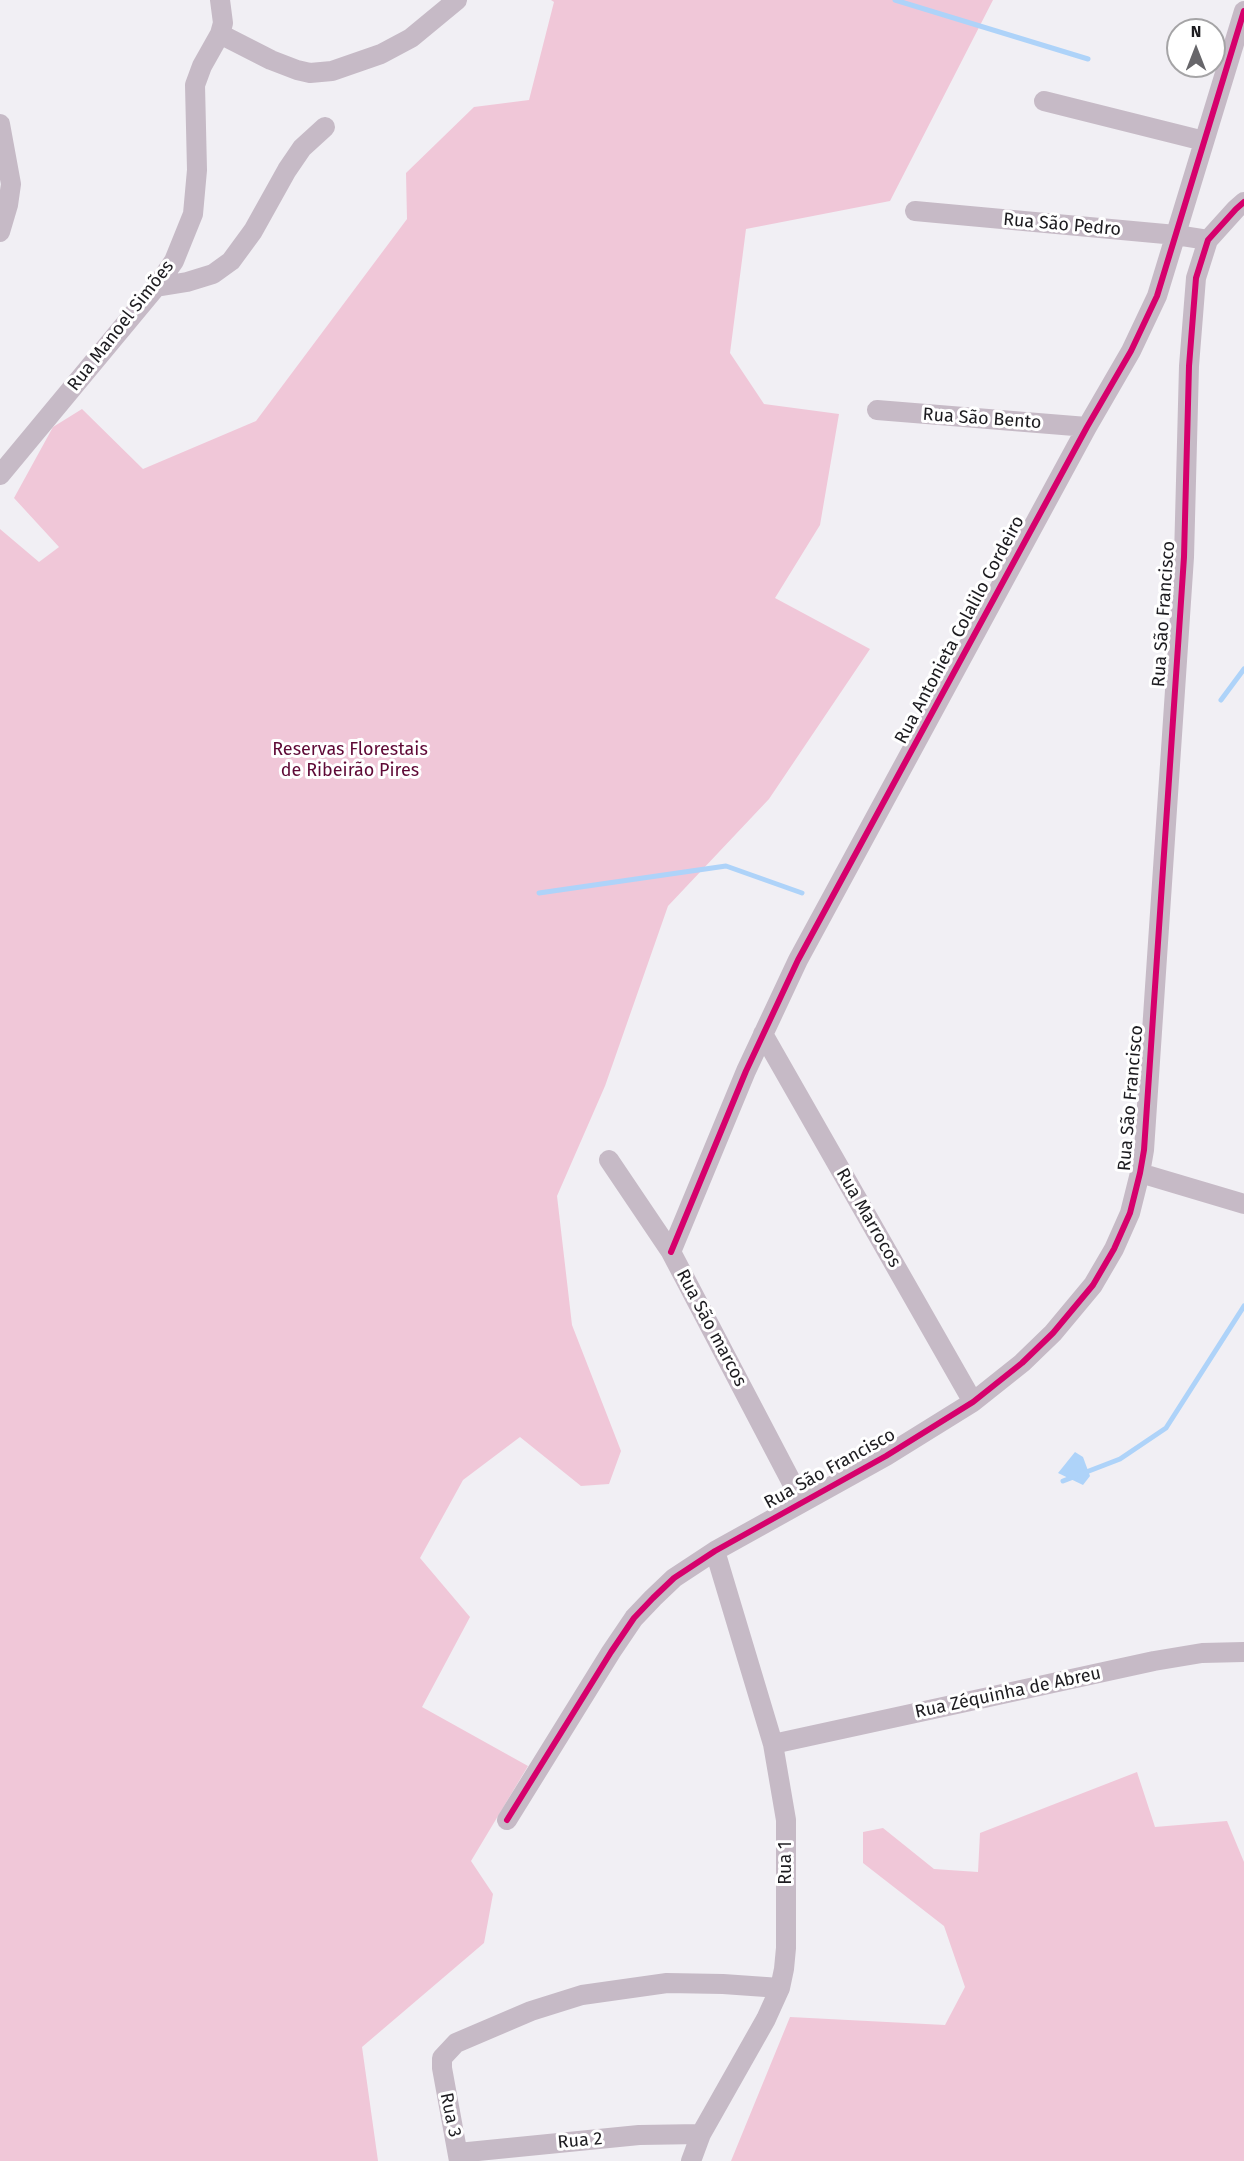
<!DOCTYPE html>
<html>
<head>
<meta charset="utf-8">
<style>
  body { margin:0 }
  #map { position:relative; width:1244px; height:2161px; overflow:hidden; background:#f1eff4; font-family:"Fira Sans",sans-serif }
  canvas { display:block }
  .north { position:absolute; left:1166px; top:18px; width:60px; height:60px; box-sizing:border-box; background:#fff; border:2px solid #a5a4a6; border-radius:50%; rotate:0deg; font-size:16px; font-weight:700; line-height:24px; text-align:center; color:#1d1c20 }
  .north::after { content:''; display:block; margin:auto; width:21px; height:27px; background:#67666a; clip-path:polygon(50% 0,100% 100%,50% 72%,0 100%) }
</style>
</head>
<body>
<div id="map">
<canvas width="1244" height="2161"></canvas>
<div class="north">N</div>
</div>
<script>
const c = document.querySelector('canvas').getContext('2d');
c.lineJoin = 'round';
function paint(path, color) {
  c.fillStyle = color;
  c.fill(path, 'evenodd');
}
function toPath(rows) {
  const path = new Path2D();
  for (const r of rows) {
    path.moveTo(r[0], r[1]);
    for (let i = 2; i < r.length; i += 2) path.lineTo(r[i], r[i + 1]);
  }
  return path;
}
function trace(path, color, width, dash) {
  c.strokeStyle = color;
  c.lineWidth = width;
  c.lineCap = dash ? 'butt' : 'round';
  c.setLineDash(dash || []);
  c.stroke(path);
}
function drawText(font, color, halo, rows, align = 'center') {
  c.font = font + ' "Fira Sans",sans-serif';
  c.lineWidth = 6;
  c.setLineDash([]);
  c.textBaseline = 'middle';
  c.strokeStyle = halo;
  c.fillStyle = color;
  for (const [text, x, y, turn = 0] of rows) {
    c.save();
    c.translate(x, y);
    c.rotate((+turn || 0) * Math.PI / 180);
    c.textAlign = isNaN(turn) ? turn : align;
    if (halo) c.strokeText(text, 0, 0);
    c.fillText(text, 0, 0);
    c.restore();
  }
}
paint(toPath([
  [551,0,993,0,890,201,746,229,730,353,764,404,839,414,820,525,775,598,870,649,769,799,668,906,605,1086,557,1196,572,1325,621,1451,609,1484,581,1486,520,1437,463,1480,420,1558,470,1617,422,1707,528,1766,471,1861,493,1894,484,1943,362,2047,378,2161,0,2161,0,529,39,562,59,547,14,498,53,427,82,409,143,469,256,421,407,219,406,173,474,107,529,100,554,2],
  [1137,1772,1155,1827,1227,1821,1244,1862,1244,2161,731,2161,790,2017,945,2025,965,1987,944,1926,863,1863,863,1832,883,1828,934,1869,978,1872,980,1833]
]), '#f0c7d8');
paint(toPath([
  [1075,1452,1083,1457,1090,1476,1083,1485,1058,1473]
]), '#aed3f9');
trace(toPath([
  [895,0,1088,59],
  [1221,700,1244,669],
  [539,893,726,866,802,893],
  [1063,1481,1120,1459,1166,1428,1244,1306]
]), '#aed3f9', 5);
trace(toPath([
  [220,34,271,60,297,70,310,73,332,71,381,54,411,38,457,0],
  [1044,101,1204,141],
  [0,124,11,184,8,205,0,232],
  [915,211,1176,235,1208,240],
  [156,287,187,282,213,274,231,261,253,231,287,170,302,148,325,127],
  [877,410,1087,427],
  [0,475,156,287,174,261,193,214,197,170,195,85,202,66,220,34,223,23,220,0],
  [763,1034,973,1402],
  [609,1160,671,1252,802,1502],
  [1140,1173,1244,1204],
  [671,1252,746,1071,798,960,1087,427,1131,351,1157,296,1244,11],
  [773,1744,1154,1661,1202,1653,1244,1652],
  [507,1820,611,1652,634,1618,653,1598,674,1578,715,1551,886,1456,973,1402,1022,1363,1053,1333,1093,1285,1114,1249,1130,1213,1140,1173,1144,1150,1184,557,1189,366,1196,278,1208,240,1236,209,1244,202],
  [458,2153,639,2135,701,2134],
  [459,2161,442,2068,442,2058,456,2043,531,2011,582,1995,667,1983,723,1984,780,1988],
  [691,2161,701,2134,766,2019,780,1988,784,1969,786,1948,786,1820,773,1744,715,1551]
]), '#c6bac6', 20);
trace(toPath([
  [671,1252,746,1071,798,960,1087,427,1131,351,1157,296,1244,11],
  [507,1820,611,1652,634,1618,653,1598,674,1578,715,1551,886,1456,973,1402,1022,1363,1053,1333,1093,1285,1114,1249,1130,1213,1140,1173,1144,1150,1184,557,1189,366,1196,278,1208,240,1236,209,1244,202]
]), '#d6006c', 6);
drawText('18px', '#1d1c20', '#fff', [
  ["Rua São Pedro",1062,225,5],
  ["Rua Manoel Simões",121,326,-52],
  ["Rua São Bento",982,419,4],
  ["Rua São Francisco",1164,614,-86],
  ["Rua Antonieta Colalilo Cordeiro",960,630,-62],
  ["Rua São Francisco",1131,1098,-85],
  ["Rua Marrocos",868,1218,60],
  ["Rua São marcos",711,1328,62],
  ["Rua São Francisco",830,1469,-29],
  ["Rua Zéquinha de Abreu",1008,1693,-12],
  ["Rua 1",786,1863,-90],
  ["Rua 3",450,2115,78],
  ["Rua 2",580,2141,-5]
]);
drawText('18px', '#5e0936', '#fff', [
  ["Reservas Florestais",350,750],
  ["de Ribeirão Pires",350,771]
]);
</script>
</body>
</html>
